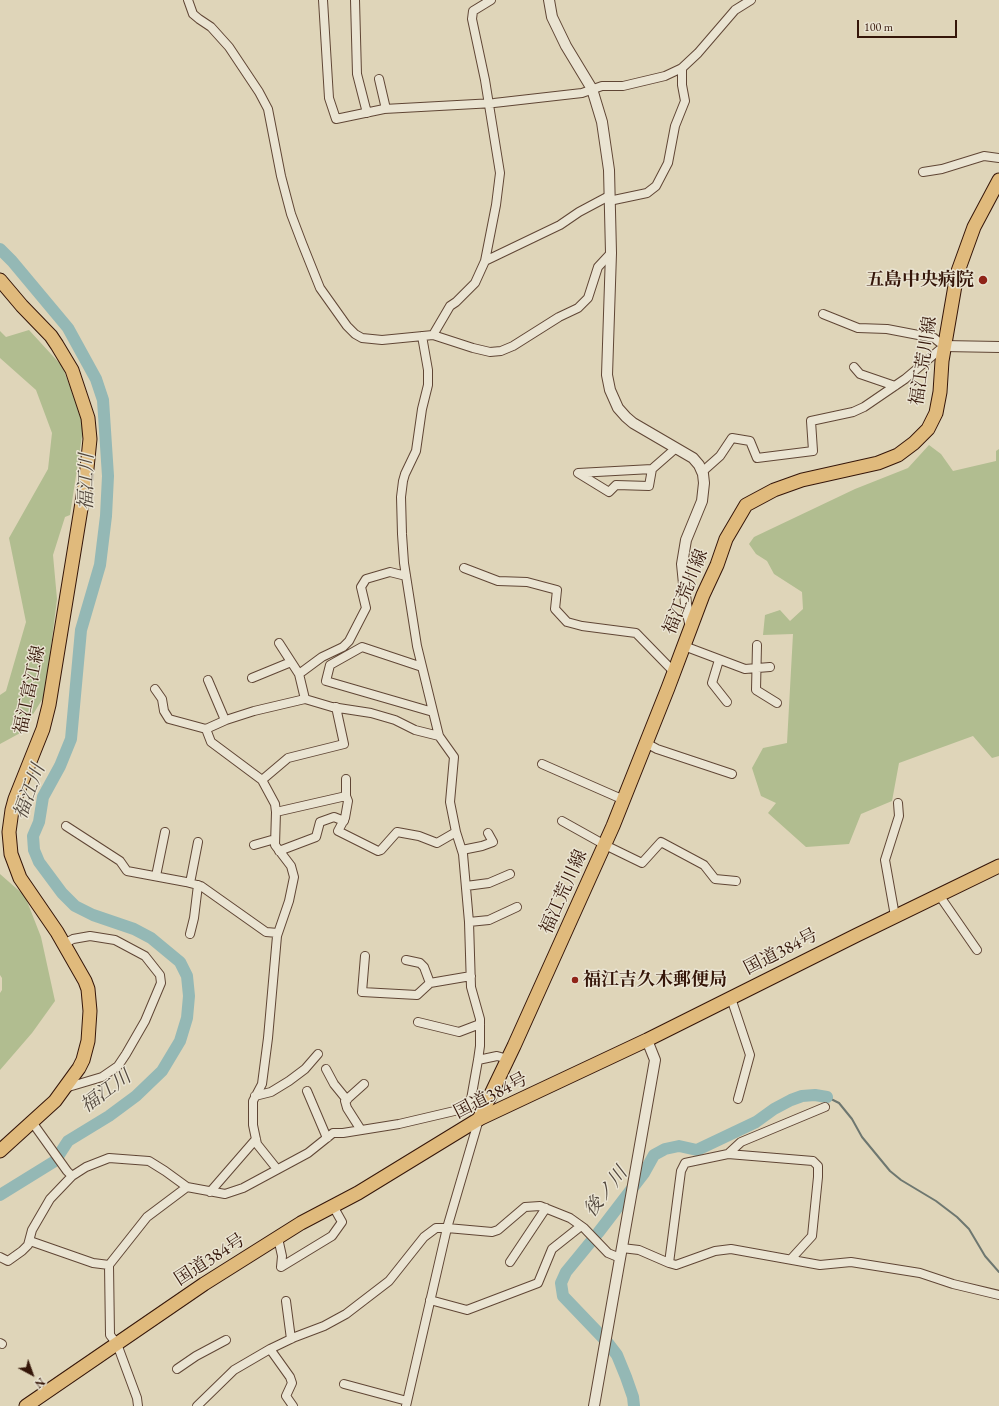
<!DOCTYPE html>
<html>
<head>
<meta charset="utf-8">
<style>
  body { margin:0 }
  #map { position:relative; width:999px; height:1406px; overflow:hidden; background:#dfd5b9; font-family:"EB Garamond",serif }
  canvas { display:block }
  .north { position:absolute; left:12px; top:1354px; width:40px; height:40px; -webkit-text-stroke:3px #eae4d2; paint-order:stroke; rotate:139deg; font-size:11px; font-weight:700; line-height:16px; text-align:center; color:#351609 }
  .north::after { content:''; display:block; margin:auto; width:14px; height:18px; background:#351609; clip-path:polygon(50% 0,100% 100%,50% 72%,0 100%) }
  .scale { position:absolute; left:857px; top:20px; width:100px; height:18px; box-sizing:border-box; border:2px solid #351609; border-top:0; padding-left:5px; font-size:12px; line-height:14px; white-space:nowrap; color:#351609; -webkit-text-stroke:3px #eae4d2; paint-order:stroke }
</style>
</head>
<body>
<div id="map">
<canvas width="999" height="1406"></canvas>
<div class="north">N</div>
<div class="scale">100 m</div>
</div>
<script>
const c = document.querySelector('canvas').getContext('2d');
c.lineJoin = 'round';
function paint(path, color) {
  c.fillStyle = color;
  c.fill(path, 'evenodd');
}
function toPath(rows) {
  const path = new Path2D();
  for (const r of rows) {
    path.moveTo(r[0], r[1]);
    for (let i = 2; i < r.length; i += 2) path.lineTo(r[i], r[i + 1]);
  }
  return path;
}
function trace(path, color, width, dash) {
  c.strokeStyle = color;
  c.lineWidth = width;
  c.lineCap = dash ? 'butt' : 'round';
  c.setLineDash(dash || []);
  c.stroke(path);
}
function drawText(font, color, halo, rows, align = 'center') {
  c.font = font + ' "EB Garamond","Noto Serif JP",serif';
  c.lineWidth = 3;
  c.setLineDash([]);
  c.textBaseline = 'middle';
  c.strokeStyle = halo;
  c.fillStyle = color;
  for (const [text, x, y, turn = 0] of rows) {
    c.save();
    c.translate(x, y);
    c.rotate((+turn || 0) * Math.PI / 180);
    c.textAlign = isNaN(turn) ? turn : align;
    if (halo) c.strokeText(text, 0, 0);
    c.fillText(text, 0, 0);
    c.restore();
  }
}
paint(toPath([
  [29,330,62,366,84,423,70,515,65,517,53,555,57,599,45,695,22,732,0,744,0,695,6,691,26,622,9,538,48,469,52,433,36,390,0,358,0,331,6,337],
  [929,445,941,454,953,471,996,461,996,451,999,449,999,756,992,758,973,736,899,763,892,801,861,814,849,844,806,847,768,813,776,803,761,796,752,768,763,748,787,743,793,634,763,635,765,615,780,610,790,621,803,609,802,592,774,574,767,561,756,554,749,544,754,537,855,489,908,468],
  [0,874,25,896,41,937,55,1001,32,1033,0,1070,0,993,2,990,2,978,0,975]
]), '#b1bd90');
trace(toPath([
  [827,1097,839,1103,852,1119,862,1137,890,1171,901,1180,936,1201,957,1217,969,1229,985,1256,999,1272]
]), '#6e7770', 2);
trace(toPath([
  [0,249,12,261,68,328,96,379,103,400,108,476,106,516,100,565,81,630,71,739,60,766,43,797,39,822,33,836,34,850,39,862,62,893,75,906,93,915,134,929,151,938,180,962,187,976,189,996,187,1018,180,1041,162,1071,136,1096,109,1116,68,1141,55,1161,0,1195],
  [634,1406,633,1397,626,1377,617,1355,607,1342,563,1296,561,1283,566,1272,598,1233,644,1173,654,1155,665,1149,679,1146,697,1150,756,1122,774,1109,791,1100,802,1096,815,1095,827,1097]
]), '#94b8b5', 12);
const minor = toPath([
  [188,0,193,14,199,19,211,27,229,47,259,92,268,109,281,176,291,214,302,243,320,288,347,326,355,334,362,338,382,340,433,335,473,348,490,352,501,351,513,346,559,317,578,308,588,298,598,267,611,253],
  [323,0,329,98,336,119,384,109,494,103,582,93,602,86,623,86,665,76,682,68,698,53,735,10,751,0],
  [355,0,357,74,367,113],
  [379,79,386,109],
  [923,172,942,169,984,156,999,158],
  [609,201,647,193,656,186,668,163,675,126,685,101,682,85,682,68],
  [485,261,560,225,579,212,609,196],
  [433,335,450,306,456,302,475,283,485,261,496,205,500,173,485,80,472,19,473,11,491,0],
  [854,367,860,374,895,386],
  [652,469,649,486,616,485,609,492,578,473,652,469,676,448],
  [702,472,720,456,732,438,750,441,757,458,813,451,811,421,853,412,864,407,905,379,944,346,934,338,887,329,858,328,823,314],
  [464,568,498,581,527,582,557,590,555,609,567,622,582,626,636,633,674,672],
  [279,643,299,674],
  [757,645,756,690,777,703],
  [684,646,745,669,770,667],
  [719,660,712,683,727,702],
  [422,667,362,647,330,665,326,681,433,712],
  [252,678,291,662],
  [208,680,225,720],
  [155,689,162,699,164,711,169,719,206,729,226,720,254,711,305,699,299,674,322,657,343,647,349,641,366,608,361,587,366,579,390,572,406,576],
  [305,699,332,707,371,713,395,720,415,730,439,736],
  [206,729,211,742,262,780,275,804,276,812,275,845,291,866,294,877,289,901,277,936,268,1038,262,1084,253,1101,253,1125,257,1144,277,1169],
  [646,743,657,749,732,774],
  [542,764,624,800],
  [262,780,288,758,344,744,336,707],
  [346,796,346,779],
  [276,812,346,796,348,801,345,818,338,831,378,851,381,850,397,832,419,836,437,843,456,832],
  [562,821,605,845,642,863,661,842,704,865,715,879,736,881],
  [66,826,120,861,127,871,186,882,201,886,266,932,278,933],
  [254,845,275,839],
  [462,850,482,846,493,842,488,833],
  [279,851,316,837,320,822,334,817,344,821],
  [156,876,165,832],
  [190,883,198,842],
  [466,886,489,883,510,874],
  [939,895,977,950],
  [895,916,885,860,899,816,898,803],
  [469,922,489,920,517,907],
  [190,934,194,918,198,885],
  [64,944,73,939,90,936,115,940,145,956,160,975,161,983,145,1021,126,1054,118,1066,102,1077,65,1088],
  [365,956,362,992,417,995,430,983,471,976],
  [406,960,420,963,424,967,430,983],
  [731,998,750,1055,738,1099],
  [418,1022,459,1032,480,1024],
  [478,1060,497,1056,508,1059],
  [326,1069,334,1084,347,1100],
  [307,1091,327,1138],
  [255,1096,271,1092,289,1081,305,1069,318,1054],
  [32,1122,67,1171,72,1176,86,1167,109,1158,149,1161,165,1171,187,1187,225,1194,243,1188,308,1153,333,1133,343,1133,399,1124,463,1109,470,1105,478,1060,480,1046,480,1019,471,987,469,922,463,854,456,832,450,802,454,757,439,736,417,646,404,563,402,534,401,497,403,481,405,474,416,451,422,409,428,385,428,370,422,336],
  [361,1130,347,1108,345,1101,364,1084],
  [728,1154,741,1142,825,1107],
  [210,1192,256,1139],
  [278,1238,282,1256,281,1267,332,1236,342,1222,333,1206],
  [30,1241,93,1263,109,1265],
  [622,1248,639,1250,669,1263,676,1265,715,1251,731,1249,820,1265,851,1262,920,1273,953,1284,999,1295],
  [0,1257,8,1261,22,1251,28,1245,32,1230,50,1199,72,1176],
  [510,1262,546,1208],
  [669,1263,681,1171,685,1163,728,1154,813,1161,818,1166,818,1177,812,1236,791,1259],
  [430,1300,467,1310,538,1283,552,1249,581,1226],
  [286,1301,291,1339],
  [0,1343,2,1344],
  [270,1349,290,1377,292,1383,286,1396,293,1406],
  [177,1369,196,1356,226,1340],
  [344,1384,407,1401],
  [138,1406,137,1398,117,1344,110,1335,109,1265,147,1217,187,1187],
  [197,1406,234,1370,270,1349,295,1337,324,1326,346,1314,389,1281,424,1237,436,1228,447,1228,492,1232,498,1230,525,1207,540,1206,570,1218,584,1228,608,1253,620,1258],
  [406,1406,447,1228,479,1119]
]);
const tertiary = toPath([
  [549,0,552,17,566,46,592,89,602,122,609,170,611,253,607,375,610,390,618,408,626,417,633,423,693,458,699,465,703,474,704,483,702,501,686,540,682,564,686,604,691,628],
  [944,346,999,347],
  [594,1406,655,1060,647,1040]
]);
const primary = toPath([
  [0,280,22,306,51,336,57,345,72,370,88,418,90,439,86,478,49,705,43,729,15,799,12,810,9,832,11,854,20,878,57,932,85,981,88,989,90,1011,88,1041,83,1060,79,1068,55,1101,0,1151],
  [479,1119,514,1046,613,826,668,688,703,595,717,565,726,539,746,505,774,490,802,480,878,463,898,455,914,443,928,429,936,413,940,392,942,361,957,274,974,227,999,180]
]);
const trunk = toPath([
  [26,1406,204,1284,301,1223,358,1193,479,1119,647,1040,857,935,999,866]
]);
trace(minor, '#604635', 10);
trace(tertiary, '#604635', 12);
trace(primary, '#351609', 15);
trace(trunk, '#351609', 15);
trace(minor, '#eae4d2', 8);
trace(tertiary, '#eae4d2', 10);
trace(primary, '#e0ba7c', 13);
trace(trunk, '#e0ba7c', 13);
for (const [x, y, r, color] of [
  [983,280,5,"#8f2418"],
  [575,980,4,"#8f2418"]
]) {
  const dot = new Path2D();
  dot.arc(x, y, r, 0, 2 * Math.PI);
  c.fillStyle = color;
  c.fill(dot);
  trace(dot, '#eae4d2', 1.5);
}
drawText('bold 18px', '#351609', '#eae4d2', [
  ["五島中央病院",974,280],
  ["福江吉久木郵便局",583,980,"left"]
], 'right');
drawText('18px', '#351609', '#eae4d2', [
  ["福江荒川線",924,361,-81],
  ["福江荒川線",686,592,-68],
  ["福江富江線",30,690,-78],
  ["福江荒川線",564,892,-66],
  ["国道384号",781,952,-27],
  ["国道384号",491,1096,-27],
  ["国道384号",210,1260,-33]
]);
drawText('italic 19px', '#52473d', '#eae4d2', [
  ["福江川",87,482,-89],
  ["福江川",30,792,-70],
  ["福江川",106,1092,-36],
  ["後ノ川",606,1192,-52]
]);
</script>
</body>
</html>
